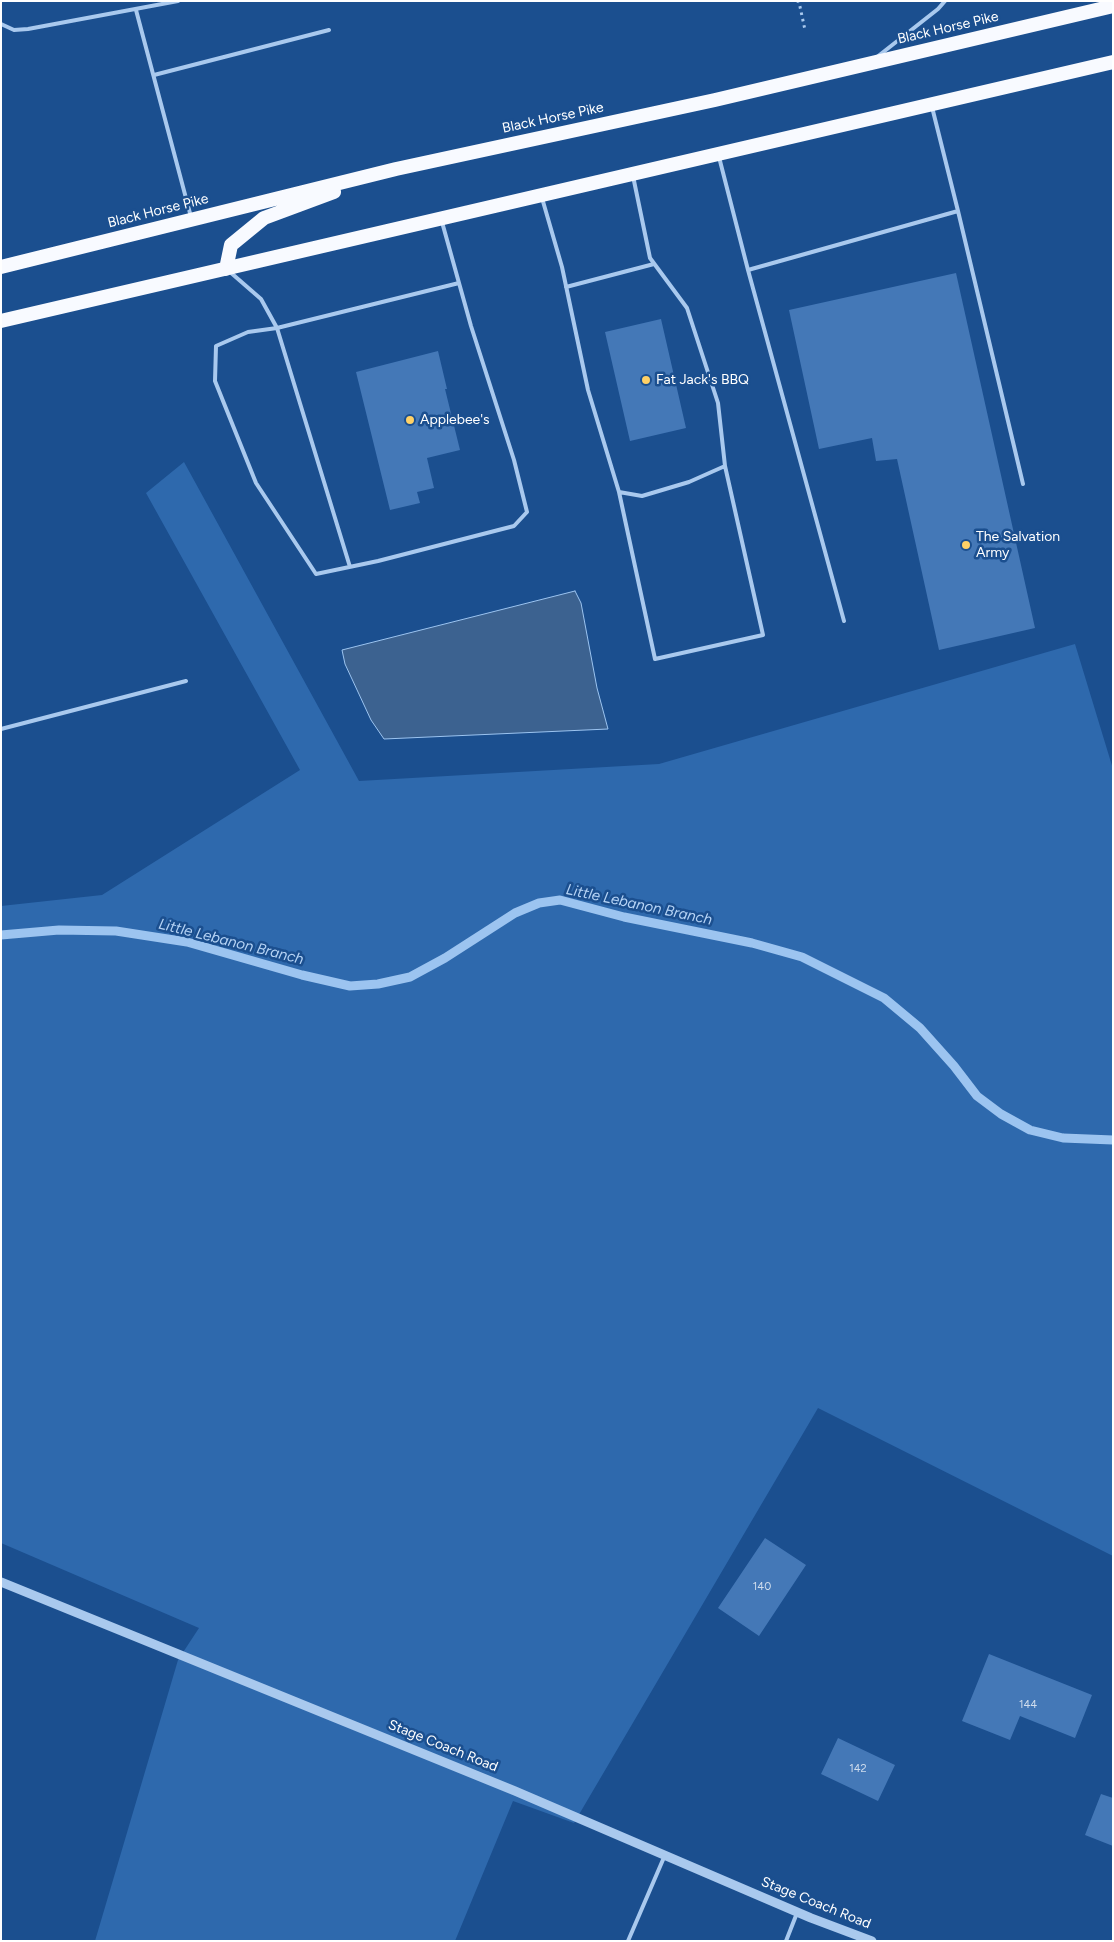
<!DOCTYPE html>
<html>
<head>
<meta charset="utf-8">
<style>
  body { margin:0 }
  #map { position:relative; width:1114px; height:1942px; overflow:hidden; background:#1b4f8f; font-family:Figtree,sans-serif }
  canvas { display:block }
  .frame { position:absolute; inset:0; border:2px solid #fff; pointer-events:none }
</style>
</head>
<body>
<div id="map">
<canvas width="1114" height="1942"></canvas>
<div class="frame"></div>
</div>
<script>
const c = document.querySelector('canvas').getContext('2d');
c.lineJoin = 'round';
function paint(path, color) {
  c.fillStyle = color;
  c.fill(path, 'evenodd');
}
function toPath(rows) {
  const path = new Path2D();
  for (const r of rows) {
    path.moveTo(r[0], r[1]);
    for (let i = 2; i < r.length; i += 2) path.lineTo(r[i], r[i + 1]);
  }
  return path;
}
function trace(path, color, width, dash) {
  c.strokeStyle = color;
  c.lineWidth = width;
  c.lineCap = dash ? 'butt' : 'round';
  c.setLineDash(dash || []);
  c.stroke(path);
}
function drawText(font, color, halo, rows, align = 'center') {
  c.font = font + ' Figtree,sans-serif';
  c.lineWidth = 5;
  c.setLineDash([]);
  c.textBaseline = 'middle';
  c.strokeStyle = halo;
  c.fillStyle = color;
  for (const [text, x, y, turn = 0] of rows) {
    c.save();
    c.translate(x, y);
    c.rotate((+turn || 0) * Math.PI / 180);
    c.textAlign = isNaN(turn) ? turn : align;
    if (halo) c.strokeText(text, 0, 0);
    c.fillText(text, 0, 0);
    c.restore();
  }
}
paint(toPath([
  [184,462,359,781,659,764,1075,644,1113,769,1113,1556,818,1408,574,1823,513,1801,455,1941,95,1941,178,1660,199,1628,1,1543,1,906,102,895,300,770,146,493]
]), '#2e69ad');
const water = toPath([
  [575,591,581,603,597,688,608,729,384,739,371,720,345,664,342,650,575,591]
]);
paint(water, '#3c6290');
trace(water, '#9cc4f0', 1);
trace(toPath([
  [1,935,59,930,116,931,187,942,302,975,350,986,378,984,410,977,445,958,515,913,539,903,560,900,624,917,752,943,802,957,884,998,920,1028,954,1066,977,1096,1001,1114,1030,1130,1063,1138,1113,1140]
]), '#9cc4f0', 9);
paint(toPath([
  [956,273,1035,628,939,650,897,459,876,461,872,438,819,449,789,310],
  [661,319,686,428,630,441,605,332],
  [438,351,447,389,445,389,460,450,427,458,434,488,417,492,420,503,390,510,356,372],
  [765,1538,806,1565,759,1636,718,1608],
  [989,1654,1092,1695,1075,1738,1020,1716,1010,1740,962,1721],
  [838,1738,895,1765,878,1801,821,1774],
  [1101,1794,1113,1798,1113,1846,1085,1835]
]), '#4478b7');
trace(toPath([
  [797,1,799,2,805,30]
]), '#a9c9ee', 3, [2.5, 4]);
trace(toPath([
  [136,10,191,217],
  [1,24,14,30,28,29,178,1],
  [877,57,938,9,945,1],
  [154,75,329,30],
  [719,157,748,270,958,211,932,107],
  [542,198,562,267,588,390,619,492,642,496,689,482,725,466,718,403,687,308,650,258,633,176],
  [958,211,1023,484],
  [748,270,844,621],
  [230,272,261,299,277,328,248,332,216,346,215,381,256,483,316,574,378,561,514,526,527,512,514,460,471,326,442,222],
  [566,287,654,264],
  [619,492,655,659,763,635,725,466],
  [350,567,277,328,459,283],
  [1,729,186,681],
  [628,1941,665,1855],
  [786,1941,797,1913]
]), '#a9c9ee', 4);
trace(toPath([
  [1,1582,515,1791,811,1918,872,1941]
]), '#a9c9ee', 9);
trace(toPath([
  [1,267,396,169,715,100,1113,6],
  [226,269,231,245,264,218,334,192],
  [1,321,1113,62]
]), '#f8faff', 14);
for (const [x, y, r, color] of [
  [646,380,5,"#ffd166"],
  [410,420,5,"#ffd166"],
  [966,545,5,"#ffd166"]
]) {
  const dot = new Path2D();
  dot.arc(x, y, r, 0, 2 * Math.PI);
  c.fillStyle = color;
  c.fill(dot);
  trace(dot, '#1b4f8f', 2);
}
drawText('11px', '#d0dded', null, [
  ["140",762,1587],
  ["144",1028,1705],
  ["142",858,1769]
]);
drawText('14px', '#fff', '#1b4f8f', [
  ["Black Horse Pike",948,28,-13],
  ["Black Horse Pike",553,118,-12],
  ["Black Horse Pike",158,211,-14],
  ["Stage Coach Road",443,1746,22],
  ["Stage Coach Road",816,1903,22]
]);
drawText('14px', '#fff', '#1b4f8f', [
  ["Fat Jack's BBQ",656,380],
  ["Applebee's",420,420],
  ["The Salvation",976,537],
  ["Army",976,553]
], 'left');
drawText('italic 15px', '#b5d3f5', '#1b4f8f', [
  ["Little Lebanon Branch",639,905,12],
  ["Little Lebanon Branch",231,942,14]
]);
</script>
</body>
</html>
